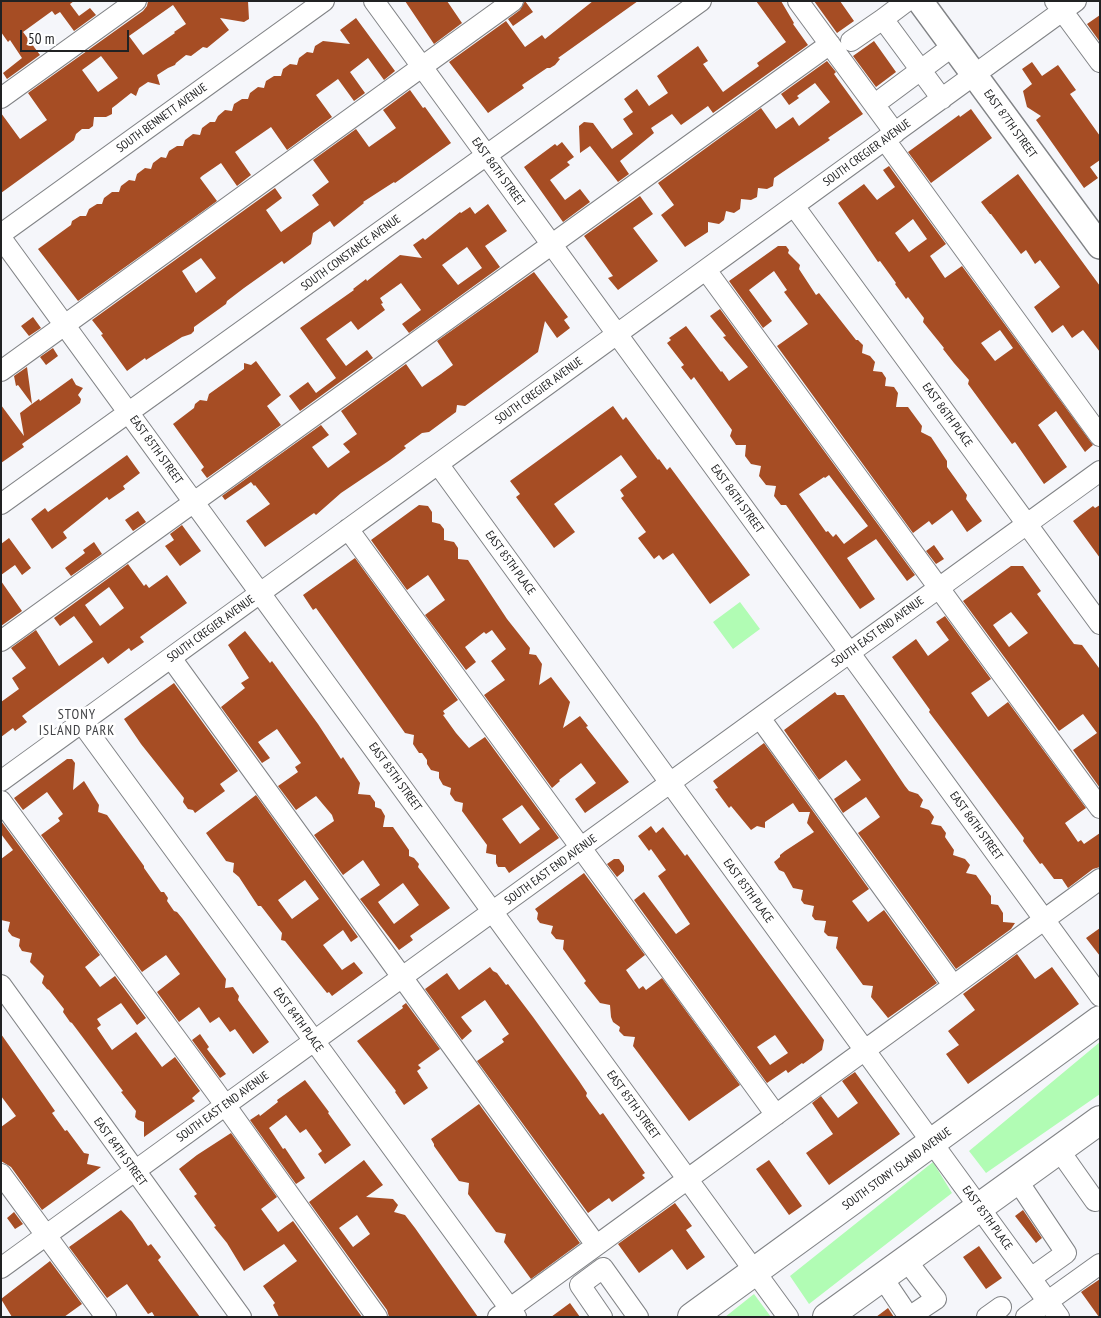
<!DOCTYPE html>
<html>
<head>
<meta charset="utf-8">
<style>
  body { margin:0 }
  #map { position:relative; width:1101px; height:1318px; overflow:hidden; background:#f5f6fa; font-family:"PT Sans Narrow",sans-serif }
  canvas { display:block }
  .frame { position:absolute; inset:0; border:2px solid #212223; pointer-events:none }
  .scale { position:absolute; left:20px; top:30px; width:109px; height:22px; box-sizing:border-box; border:2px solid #212223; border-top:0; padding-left:6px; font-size:15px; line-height:18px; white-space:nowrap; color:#212223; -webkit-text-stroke:4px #fff; paint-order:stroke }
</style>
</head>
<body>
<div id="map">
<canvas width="1101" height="1318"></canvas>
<div class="frame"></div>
<div class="scale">50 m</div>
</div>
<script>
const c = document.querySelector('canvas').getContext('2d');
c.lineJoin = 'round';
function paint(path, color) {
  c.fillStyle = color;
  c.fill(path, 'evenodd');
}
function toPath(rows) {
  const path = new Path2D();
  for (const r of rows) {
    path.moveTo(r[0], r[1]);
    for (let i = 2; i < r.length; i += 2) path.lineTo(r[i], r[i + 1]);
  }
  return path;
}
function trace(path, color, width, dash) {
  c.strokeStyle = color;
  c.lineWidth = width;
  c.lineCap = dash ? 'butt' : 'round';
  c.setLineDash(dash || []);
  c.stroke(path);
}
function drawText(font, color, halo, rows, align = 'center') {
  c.font = font + ' "PT Sans Narrow",sans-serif';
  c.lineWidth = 5;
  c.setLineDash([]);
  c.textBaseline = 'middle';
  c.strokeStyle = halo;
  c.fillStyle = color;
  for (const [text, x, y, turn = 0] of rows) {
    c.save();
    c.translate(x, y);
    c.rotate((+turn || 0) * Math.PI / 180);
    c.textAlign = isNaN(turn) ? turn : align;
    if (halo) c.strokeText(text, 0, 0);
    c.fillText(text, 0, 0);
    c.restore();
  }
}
paint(toPath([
  [740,602,760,629,733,649,713,622],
  [1100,1042,1100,1094,986,1173,969,1151],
  [933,1162,952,1193,809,1304,790,1276],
  [754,1294,771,1317,725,1317]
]), '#b1fcb4');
paint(toPath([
  [1,1,74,1,70,4,79,16,90,8,96,15,74,31,60,12,55,15,52,11,23,32,40,55,7,79,3,73,22,58,10,40,8,42,1,32],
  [148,1,248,1,249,19,244,22,220,18,229,30,207,48,203,47,191,56,186,55,176,63,175,65,168,68,157,75,160,85,148,82,139,88,136,96,131,93,116,105,112,108,112,114,106,117,94,117,93,126,89,129,82,129,76,134,74,140,70,143,1,193,1,113,20,139,47,120,28,93,143,11,147,6],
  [173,5,186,24,174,32,175,33,143,55,129,36],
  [101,56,118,78,98,92,82,70],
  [405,1,447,1,462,23,434,44],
  [525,1,533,12,513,26,508,19,520,10],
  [593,1,638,1,558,58,560,59,555,65,550,68,547,68,522,85,524,88,488,113,449,62,506,21,525,47,542,35,545,39],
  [756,1,781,1,794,23,793,24,808,45,713,113,708,106,681,125,672,114,651,128,654,133,620,161,629,174,618,182,590,146,580,153,579,126,584,122,593,123,612,149,633,134,623,119,633,112,624,99,637,89,649,106,668,93,657,76,698,46,708,61,703,64,723,92,759,66,757,63,786,42],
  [814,1,840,1,854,21,837,33],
  [1100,15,1100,42,1087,24],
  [356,18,395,71,384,80,368,58,350,72,365,93,354,101,338,79,316,95,332,117,287,150,271,127,235,152,251,175,237,186,221,163,202,176,200,178,217,201,78,301,38,249,71,225,72,221,80,216,86,216,89,209,97,204,102,204,104,198,112,192,119,192,121,186,129,180,135,181,137,174,145,168,151,169,153,163,161,157,166,158,169,151,177,146,183,146,185,140,193,134,200,135,202,128,210,122,215,122,218,116,225,110,232,111,234,104,242,99,248,99,250,93,258,87,264,88,266,81,274,76,281,76,283,69,290,64,297,65,299,58,307,52,313,53,315,46,323,41,350,44,340,30],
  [874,41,896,72,876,87,853,56],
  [827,61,836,72,834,74,863,114,828,138,830,140,774,178,773,186,767,189,758,188,757,197,751,200,741,199,740,209,734,213,726,211,724,220,719,224,708,222,708,232,685,247,661,215,674,205,658,183,761,108,776,129,793,117,799,126,830,102,815,83,797,96,799,98,789,105,781,94],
  [1032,62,1042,76,1058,65,1076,90,1070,94,1100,136,1100,160,1090,167,1098,178,1084,188,1036,120,1041,116,1027,107,1023,91,1032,84,1022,69],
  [410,90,423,108,425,107,451,143,395,183,394,182,363,202,364,203,334,227,330,221,313,233,311,244,284,264,282,261,244,288,227,301,226,304,194,327,194,331,191,334,182,337,146,360,145,358,127,371,101,335,103,334,92,320,275,188,282,198,266,210,281,232,319,205,312,195,329,182,313,160,356,129,369,147,396,128,383,110],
  [201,258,216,278,196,293,182,271],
  [971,109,992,138,931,183,908,152,959,115,960,117],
  [562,142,574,157,567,162,570,165,550,180,565,200,580,189,590,202,563,222,524,167,555,144,557,146],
  [889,166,946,244,930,256,945,278,962,266,1093,445,1085,452,1056,411,1038,425,1067,467,1044,484,1015,442,1012,444,998,425,968,384,969,380,954,363,943,349,944,348,923,322,924,318,908,297,906,299,895,284,896,283,880,261,878,262,838,203,864,184,877,200,895,187,883,170],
  [913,219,927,239,909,252,895,233],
  [1000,330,1013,348,995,361,981,343],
  [1018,174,1100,286,1100,352,1083,330,1072,338,1063,325,1052,333,1034,307,1060,287,1040,260,1035,264,1026,250,1021,254,991,214,990,214,981,202],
  [640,196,653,214,633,228,658,261,618,290,608,278,613,276,584,236],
  [488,204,507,231,485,246,500,267,409,333,402,324,421,310,401,283,380,298,383,303,381,304,385,310,358,330,351,321,326,339,346,366,367,350,373,358,300,411,289,396,308,382,316,393,336,378,300,328,354,290,353,289,366,279,367,281,400,255,422,258,413,245,423,238,425,240,460,212,461,213,470,207,475,214],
  [467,247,482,268,458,285,442,265],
  [778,246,786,246,789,250,788,253,800,265,799,269,816,295,819,293,856,340,858,340,863,345,862,353,870,356,875,362,873,371,882,372,886,378,885,386,894,387,898,393,896,407,908,407,922,426,921,432,931,437,947,461,947,467,967,495,966,499,982,521,967,532,952,510,932,525,929,521,913,533,777,346,808,324,784,292,787,290,774,271,749,290,772,321,763,328,729,281],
  [534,272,568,317,564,320,570,328,557,338,545,321,538,352,465,406,457,405,456,412,429,432,422,433,404,446,406,448,390,460,341,493,316,515,314,513,265,547,246,521,270,504,255,485,254,486,251,482,225,500,222,496,321,425,329,435,312,447,328,468,350,452,343,444,357,434,341,411,406,364,422,387,441,374,453,365,437,341],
  [720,309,915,575,907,581,876,539,870,543,847,558,875,599,860,609,786,505,781,505,774,496,776,486,766,485,759,476,761,466,751,464,745,456,746,445,736,445,730,436,732,430,694,377,691,380,681,367,684,365,667,343,671,340,669,338,686,326,721,372,722,371,729,381,748,367,723,337,726,336,710,316],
  [829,475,868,526,844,544,836,534,833,537,828,531,826,532,799,494,824,477,825,478],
  [33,317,41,328,29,336,21,326],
  [53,348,58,356,46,365,40,357],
  [256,361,281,395,267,406,281,425,207,478,201,470,204,467,173,424,194,408,195,404,200,400,207,401,209,394,244,369,244,363,251,365],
  [27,367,32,404,39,399,40,401,72,378,76,385,83,388,78,395,81,399,80,403,22,444,24,447,1,463,1,405,24,436,20,413,32,404,18,385,16,386,14,376],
  [613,406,623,420,626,417,658,460,659,459,667,470,670,467,750,575,710,604,673,553,663,560,659,555,654,559,638,538,646,532,621,498,624,496,620,490,637,477,621,455,554,504,575,532,554,548,516,497,520,494,510,481],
  [127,455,140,473,123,486,125,489,109,500,107,497,63,532,67,538,52,549,31,519,45,508,48,512],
  [419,505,428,506,432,512,432,522,440,524,444,529,444,540,454,542,458,548,458,559,468,560,507,619,530,648,529,654,536,655,542,664,539,685,551,677,570,702,563,728,580,716,588,726,586,727,629,782,585,813,575,799,596,783,581,763,559,780,560,781,552,788,484,695,505,680,491,661,506,649,492,630,486,634,484,632,465,647,476,662,466,670,425,615,445,600,428,575,407,590,371,540],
  [1100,505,1100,558,1073,521,1093,506,1095,508],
  [138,511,146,522,133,531,125,520],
  [182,525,201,551,180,566,165,546,174,540,170,534],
  [9,538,31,568,22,575,15,565,1,575,1,544],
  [94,542,102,554,71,576,65,568,85,553,83,550],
  [934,545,944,559,936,564,926,551],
  [355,558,458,700,443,711,445,714,443,715,456,733,469,748,485,737,559,838,509,873,505,867,498,867,496,863,496,855,486,853,487,845,462,811,463,803,455,801,450,794,451,788,443,785,439,778,439,772,431,770,427,764,427,760,422,753,419,753,413,744,414,735,405,733,316,608,313,610,303,595],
  [522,805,540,829,520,844,502,819],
  [128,564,144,586,146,584,149,588,167,575,187,603,140,637,144,642,131,651,129,648,108,664,103,657,22,716,27,722,15,731,13,728,1,737,1,702,19,689,12,678,26,668,11,648,36,630,59,666,93,642,74,616,60,626,54,618],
  [109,587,124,608,100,626,85,605],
  [1011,566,1023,566,1041,591,1037,594,1062,628,1074,644,1082,645,1099,668,1100,788,1073,750,1097,733,1083,714,1059,731,963,601],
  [1011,612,1028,633,1009,647,993,625],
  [1,581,22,611,1,626],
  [945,616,991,679,971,693,988,717,1008,702,1086,808,1065,823,1078,842,1081,840,1084,844,1100,833,1100,867,1093,869,1068,888,1062,879,1054,879,1042,863,1040,864,1023,841,1024,838,929,712,930,710,892,657,916,639,928,656,949,640,936,622],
  [245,631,270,663,272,661,318,724,341,759,343,757,353,772,360,783,358,794,370,795,375,802,375,807,381,809,385,816,383,827,393,827,409,850,409,856,414,858,419,864,418,867,450,908,410,936,413,940,399,950,360,899,380,885,363,860,343,875,314,835,334,821,332,815,316,796,296,810,278,786,298,772,295,767,301,763,277,729,258,742,270,758,262,763,221,707,245,688,241,683,249,678,228,645],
  [403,883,419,905,394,924,378,902],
  [174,683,238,771,220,784,225,791,195,813,193,810,188,809,183,802,184,798,141,744,124,719],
  [835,692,837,695,844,695,848,701,905,786,909,791,918,794,923,800,920,807,929,810,934,817,931,824,941,826,946,833,945,837,954,850,953,855,965,859,970,865,966,873,976,875,991,896,991,904,998,905,1003,913,1003,922,1015,923,1011,929,956,969,858,833,880,817,866,797,843,813,834,799,861,780,846,760,819,780,784,730],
  [764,743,869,889,852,901,868,922,884,910,937,983,888,1018,871,997,873,986,863,985,836,948,838,937,828,936,824,932,826,921,815,920,812,916,814,906,804,904,801,900,803,890,793,888,784,872,779,870,774,862,780,857,780,855,785,851,814,832,807,823,810,812,799,812,793,803,765,822,765,828,757,826,751,830,731,806,729,808,715,789,718,788,713,781],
  [67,759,72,759,75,763,73,790,84,781,99,805,98,812,107,815,144,866,144,868,161,892,164,892,168,898,167,901,174,911,177,912,182,918,226,979,225,988,233,987,239,996,238,1000,269,1042,253,1054,235,1029,230,1032,219,1017,210,1023,199,1007,179,1022,157,992,180,974,166,955,142,972,41,835,60,821,58,818,63,814,47,792,23,810,14,798],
  [256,795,358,937,351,942,343,930,323,945,342,970,354,962,363,973,332,996,329,992,327,993,285,941,281,940,282,933,261,906,258,906,239,877,233,872,234,863,226,861,206,833],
  [305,880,319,899,292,919,278,900],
  [1,821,100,955,85,967,100,987,115,976,146,1018,137,1025,121,1003,97,1019,101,1025,97,1028,112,1050,136,1032,162,1067,175,1057,200,1091,192,1098,195,1101,144,1137,144,1122,138,1120,135,1117,136,1111,121,1092,123,1091,72,1023,70,1022,63,1012,64,1009,49,990,47,989,42,983,44,976,30,962,32,953,22,951,19,946,20,939,12,936,8,931,10,922,1,920,1,859,13,850,1,834],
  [651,826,656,833,663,827,685,856,687,854,824,1040,822,1050,803,1064,802,1063,788,1073,786,1070,767,1083,634,900,644,892,676,934,690,924,658,876,666,870,651,849,649,851,638,836],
  [775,1035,788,1053,770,1065,757,1047],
  [614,859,619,859,624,866,624,871,617,877,607,864],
  [584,873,645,955,626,970,639,989,643,986,646,990,662,978,740,1085,689,1121,633,1046,635,1037,624,1036,619,1031,620,1027,613,1022,611,1017,610,1005,600,1003,584,983,586,981,563,949,564,940,556,939,551,933,553,926,540,923,537,919,538,913,535,909],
  [1100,928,1100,956,1086,938],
  [1017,954,1035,979,1052,967,1079,1004,968,1084,946,1054,959,1045,948,1031,975,1010,963,994],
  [490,967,493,971,497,973,506,985,508,984,533,1017,579,1081,587,1093,586,1096,600,1115,603,1113,645,1173,642,1175,645,1178,612,1202,609,1198,588,1213,477,1061,504,1042,502,1039,509,1034,485,1000,461,1017,472,1031,462,1040,425,989,447,973,459,990],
  [406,1003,440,1049,418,1065,421,1068,417,1071,428,1088,404,1105,395,1092,396,1091,357,1041,403,1008,402,1006],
  [1,1034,55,1111,52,1113,65,1131,67,1130,84,1153,89,1154,87,1164,101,1167,42,1210,11,1167,1,1161,1,1127,16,1116,1,1096],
  [200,1034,209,1047,207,1049,226,1074,220,1078,192,1040],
  [855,1072,900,1134,829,1185,806,1153,833,1134,812,1103,821,1096,838,1118,858,1103,842,1081],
  [305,1080,329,1112,328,1113,351,1145,325,1164,318,1154,322,1151,306,1129,300,1133,286,1115,269,1128,283,1149,285,1148,305,1178,296,1184,250,1120,259,1114,260,1116,278,1102,277,1100],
  [479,1104,580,1243,531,1279,504,1242,506,1234,496,1232,468,1194,469,1183,459,1181,434,1146,434,1144,431,1139],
  [231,1133,277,1197,261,1209,278,1232,293,1221,362,1317,279,1317,273,1305,275,1303,263,1286,297,1261,284,1244,244,1271,227,1243,214,1227,216,1226,194,1196,197,1194,179,1169,197,1155],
  [364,1160,383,1185,366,1197,393,1199,398,1205,394,1212,405,1215,415,1228,478,1317,389,1317,387,1310,309,1202],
  [357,1215,370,1234,353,1247,339,1228],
  [769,1160,802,1206,789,1215,756,1169],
  [675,1203,692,1226,686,1230,705,1257,687,1270,672,1249,639,1273,618,1244],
  [121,1210,132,1222,148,1246,151,1244,161,1257,158,1260,200,1317,155,1317,152,1312,148,1314,127,1284,107,1298,69,1247],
  [1023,1210,1042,1238,1036,1243,1015,1216],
  [14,1212,23,1224,15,1229,7,1218],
  [979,1246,1002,1278,986,1289,963,1257],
  [50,1261,82,1304,64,1317,12,1317,1,1299],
  [1100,1279,1100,1317,1099,1317,1081,1292],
  [570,1303,580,1317,551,1317],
  [888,1308,894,1317,876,1317]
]), '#a64d24');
const minor = toPath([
  [374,1,1100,996],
  [798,1,895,133],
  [907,1,883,19,942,99],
  [1055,1,1100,62],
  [851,41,883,19],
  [1,98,136,1],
  [883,98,953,46],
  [885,140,1100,436],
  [794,206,1100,624],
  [1,234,324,1],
  [1,238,788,1317],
  [706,270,1100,808],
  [1,371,513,1],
  [438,464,1059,1317],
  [1,504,701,1],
  [348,529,776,1115],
  [1,641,830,44],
  [171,658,596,1245],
  [760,718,953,985],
  [81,722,516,1317],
  [1,781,1076,1],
  [1,801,215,1091,377,1317],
  [1,985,241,1317],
  [1059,1150,1095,1201],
  [1,1174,106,1317],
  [1017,1180,1066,1253,1031,1278],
  [906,1260,936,1299,909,1317],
  [1,1268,1100,471],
  [882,1277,909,1317],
  [498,1317,1100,879],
  [602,1317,580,1285,603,1268,638,1317],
  [987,1317,1001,1307],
  [1026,1317,1100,1264]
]);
const major = toPath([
  [920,1,1100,246]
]);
const highway = toPath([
  [692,1317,1100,1020],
  [827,1317,1100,1120]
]);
trace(minor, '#818386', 22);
trace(major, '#818386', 28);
trace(highway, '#818386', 30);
trace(minor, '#fff', 20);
trace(major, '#fff', 25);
trace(highway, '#fff', 28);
drawText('12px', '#212223', '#fff', [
  ["SOUTH BENNETT AVENUE",162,118,-36],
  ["EAST 87TH STREET",1010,124,54],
  ["SOUTH CREGIER AVENUE",867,153,-36],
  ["EAST 86TH STREET",498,172,54],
  ["SOUTH CONSTANCE AVENUE",351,253,-36],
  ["SOUTH CREGIER AVENUE",539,391,-36],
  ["EAST 86TH PLACE",947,415,54],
  ["EAST 85TH STREET",156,450,54],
  ["EAST 86TH STREET",737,499,54],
  ["EAST 85TH PLACE",510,563,54],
  ["SOUTH CREGIER AVENUE",211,629,-36],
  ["SOUTH EAST END AVENUE",878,632,-36],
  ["EAST 85TH STREET",395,777,54],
  ["EAST 86TH STREET",976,826,54],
  ["SOUTH EAST END AVENUE",551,870,-36],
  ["EAST 85TH PLACE",748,891,54],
  ["EAST 84TH PLACE",298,1020,54],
  ["EAST 85TH STREET",633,1105,54],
  ["SOUTH EAST END AVENUE",223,1107,-36],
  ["EAST 84TH STREET",120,1152,54],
  ["SOUTH STONY ISLAND AVENUE",897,1169,-36],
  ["EAST 85TH PLACE",987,1218,54]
]);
c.letterSpacing = '1px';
drawText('14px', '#3e3f42', '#fff', [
  ["STONY",77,715],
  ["ISLAND PARK",77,731]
]);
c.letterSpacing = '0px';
</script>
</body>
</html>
